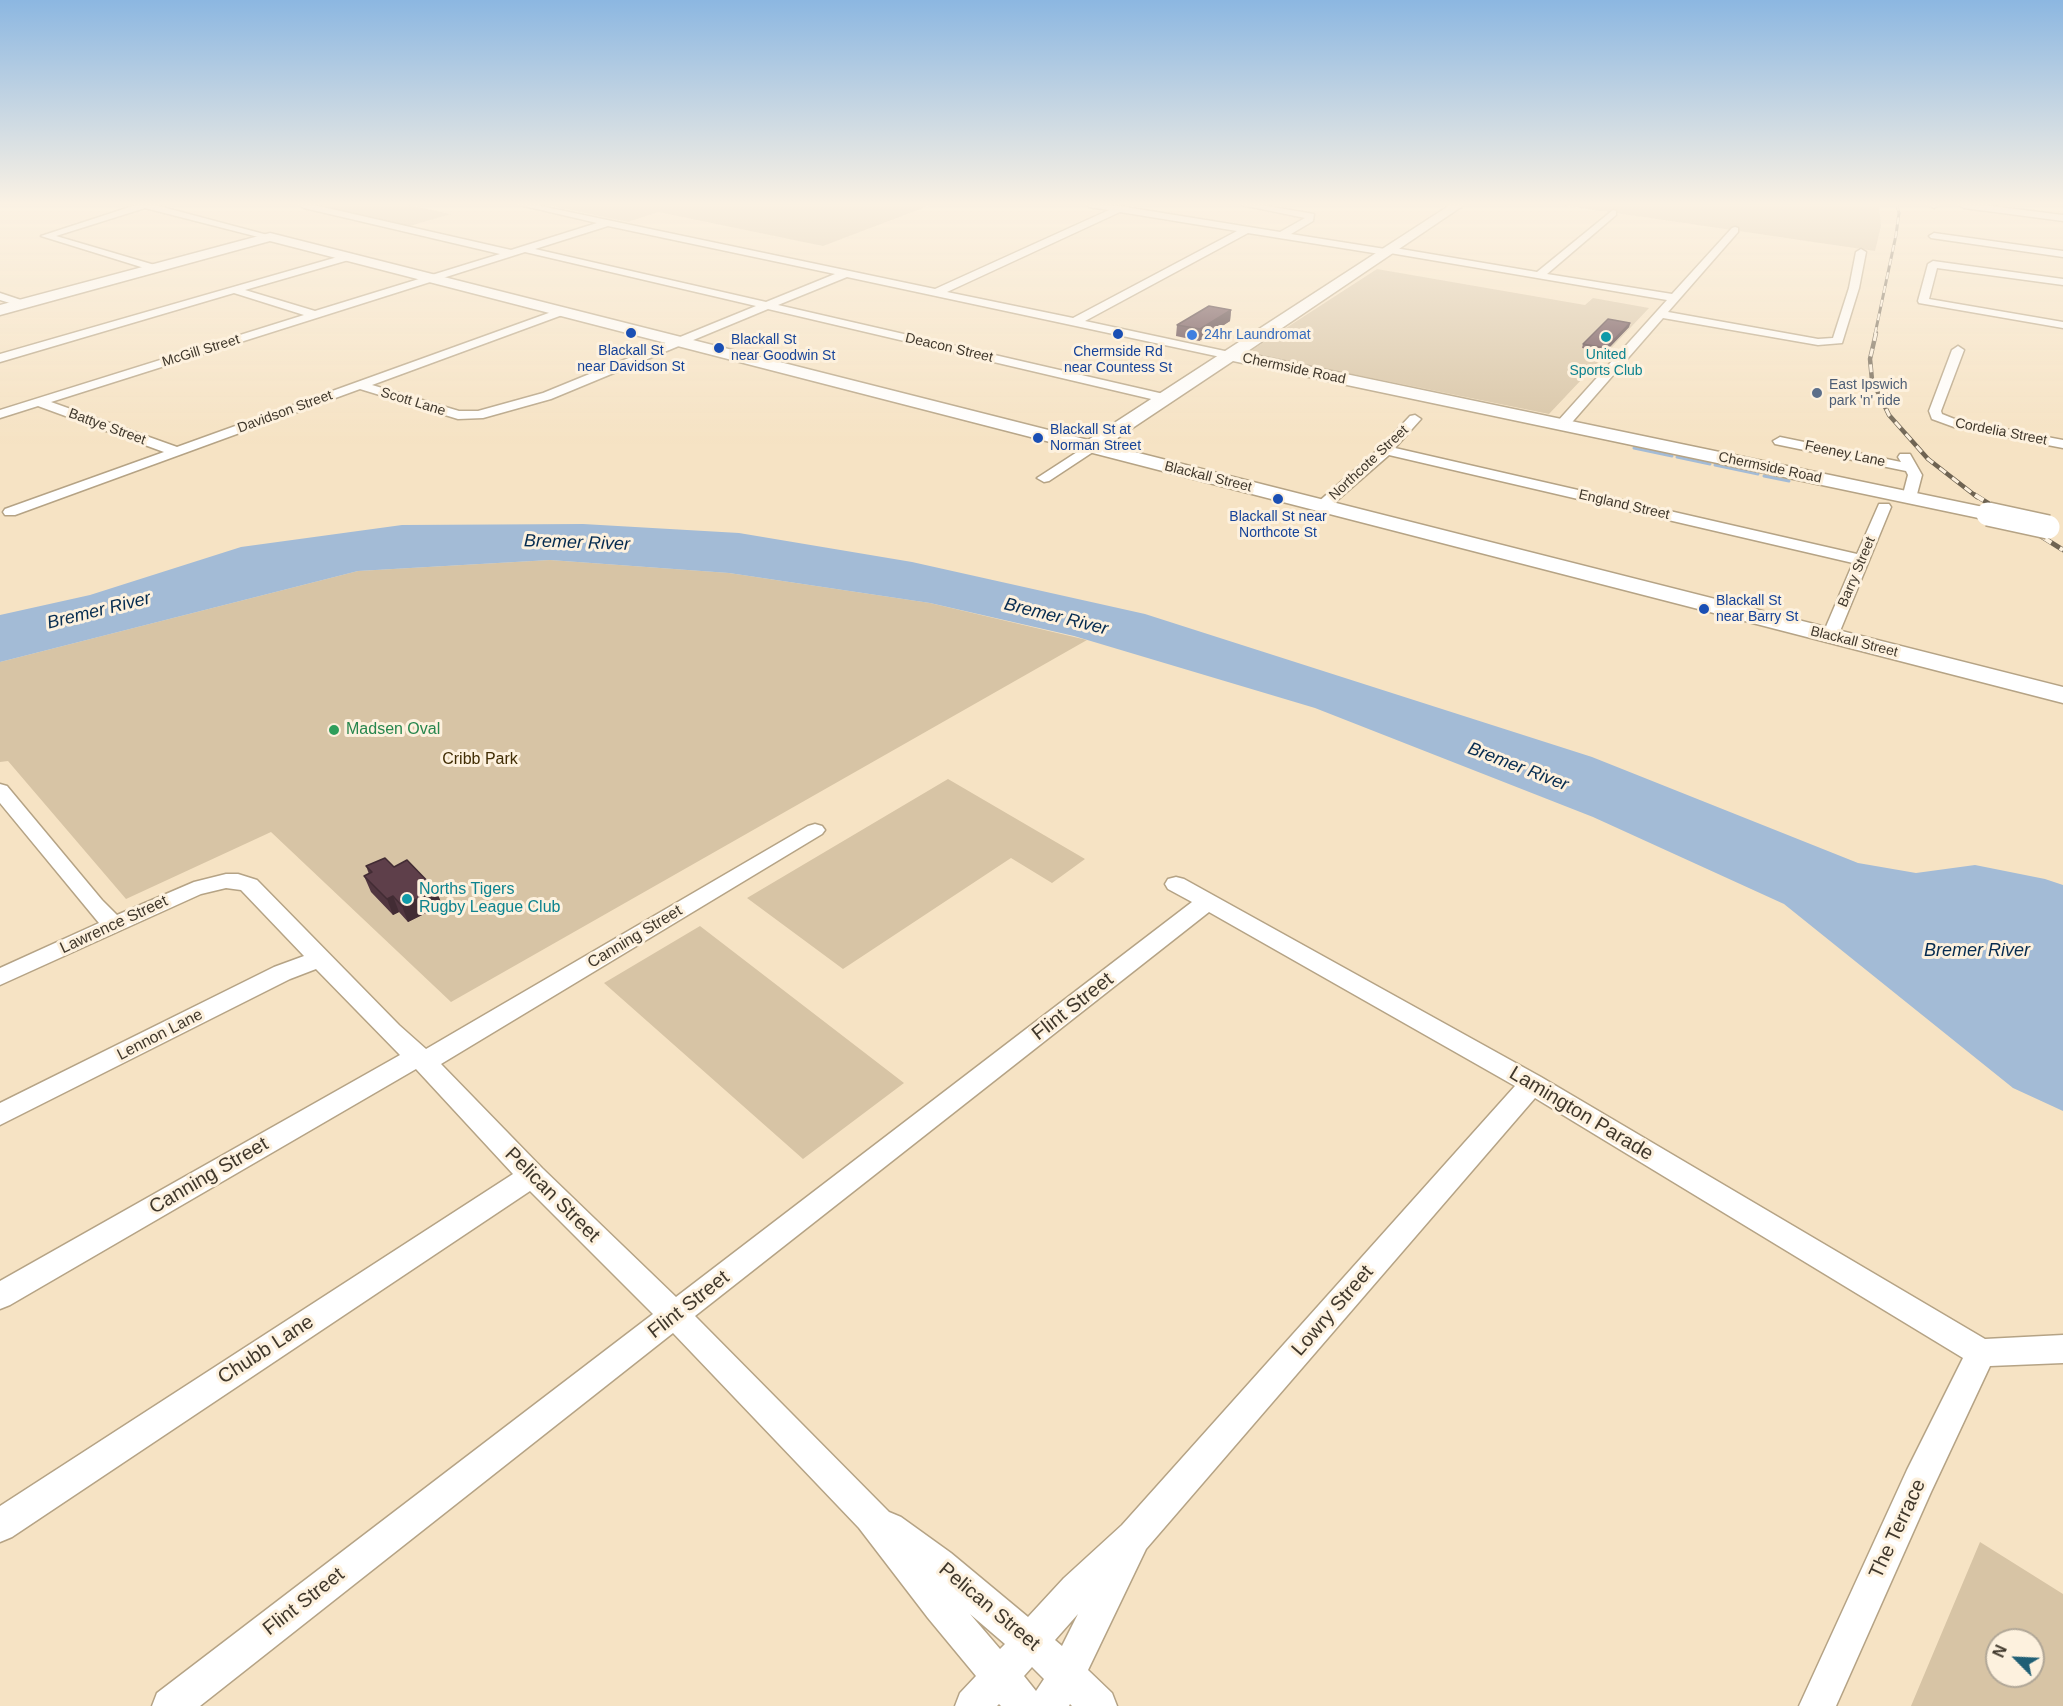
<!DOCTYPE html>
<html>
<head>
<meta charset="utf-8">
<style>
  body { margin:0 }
  #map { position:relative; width:2063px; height:1706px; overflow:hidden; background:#f6e3c4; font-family:Helvetica,sans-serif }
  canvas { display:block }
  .north { position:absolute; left:1985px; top:1628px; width:60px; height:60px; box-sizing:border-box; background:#fdf1de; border:2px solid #b1a797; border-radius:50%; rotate:294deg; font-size:16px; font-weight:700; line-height:24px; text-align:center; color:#40382c }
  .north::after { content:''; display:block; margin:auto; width:21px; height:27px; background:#1f5f75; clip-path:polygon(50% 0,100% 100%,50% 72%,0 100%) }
</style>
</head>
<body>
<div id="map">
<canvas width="2063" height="1706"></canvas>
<div class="north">N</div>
</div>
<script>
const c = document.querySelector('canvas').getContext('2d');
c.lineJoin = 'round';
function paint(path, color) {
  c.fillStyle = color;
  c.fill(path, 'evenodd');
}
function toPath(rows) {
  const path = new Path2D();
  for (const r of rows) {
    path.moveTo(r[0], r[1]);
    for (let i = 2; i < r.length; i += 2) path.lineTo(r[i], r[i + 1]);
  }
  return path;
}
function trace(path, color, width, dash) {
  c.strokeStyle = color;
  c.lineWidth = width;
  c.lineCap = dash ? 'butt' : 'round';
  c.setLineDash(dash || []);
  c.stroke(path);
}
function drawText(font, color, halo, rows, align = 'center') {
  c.font = font + ' Helvetica,sans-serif';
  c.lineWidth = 6;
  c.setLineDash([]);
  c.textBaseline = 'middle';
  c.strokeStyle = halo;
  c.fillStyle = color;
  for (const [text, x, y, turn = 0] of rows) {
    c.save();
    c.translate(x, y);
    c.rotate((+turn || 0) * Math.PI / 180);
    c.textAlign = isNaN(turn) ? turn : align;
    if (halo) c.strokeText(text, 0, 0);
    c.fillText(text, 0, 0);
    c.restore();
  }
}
paint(toPath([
  [319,205,408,205,451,214,410,226],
  [547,205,931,205,823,246,658,212,628,222],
  [1561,205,1879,205,1881,226,1875,251],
  [1377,269,1585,305,1593,298,1649,308,1549,414,1259,355,1252,350],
  [550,560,729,573,930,603,1087,640,451,1002,271,832,126,899,8,761,0,762,0,662,358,571],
  [948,779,1085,859,1052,883,1011,858,843,969,747,898],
  [700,926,904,1083,803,1159,604,983],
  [1980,1542,2063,1594,2063,1706,1911,1706],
  [1997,1640,2033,1640,2033,1676,1997,1676]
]), '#d7c4a5');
paint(toPath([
  [583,524,739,533,912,562,1145,614,1592,757,1858,863,1916,873,1975,865,2045,879,2063,885,2063,1111,2013,1088,1784,904,1593,817,1315,708,1074,636,930,603,729,573,550,560,358,571,0,662,0,615,90,595,241,547,402,525]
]), '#a3bbd6');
trace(toPath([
  [1634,448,1672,456],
  [1677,457,1710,464],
  [1715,465,1758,474],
  [1764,476,1789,481]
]), '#a3bbd6', 3);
const street = toPath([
  [136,205,155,205,275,237,270,240,145,208,56,236,158,266,158,270,154,271,41,236,136,205],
  [300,205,314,205,511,250,597,223,520,205,536,205,935,289,1109,210,1089,207,1088,205,1119,206,1280,232,1305,218,1242,205,1261,205,1314,214,1313,221,1291,234,1385,249,1389,247,1537,272,1613,210,1616,211,1616,215,1547,274,1672,294,1732,228,1735,227,1738,228,1738,232,1668,312,1818,339,1833,338,1849,288,1856,252,1861,249,1866,252,1859,288,1842,343,1818,345,1663,318,1567,428,1562,429,1557,428,1555,425,1557,422,1667,300,1390,253,1386,255,1248,233,1085,321,1234,353,1234,357,1230,359,847,277,778,305,1168,395,1170,398,1168,401,1164,402,768,309,551,399,483,418,458,419,360,389,15,515,5,515,3,512,5,509,164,452,38,406,0,418,0,410,304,315,234,293,0,362,0,354,348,254,353,257,352,259,245,290,315,311,500,254,304,208,300,205],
  [1120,212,1237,231,1073,318,947,292,1120,212],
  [608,226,835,274,766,302,535,249,608,226],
  [525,252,756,306,543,393,478,411,459,411,372,385,565,314,565,310,557,310,177,447,51,402,525,252],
  [1928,205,1939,205,1934,208,1928,205],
  [1959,205,1983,205,2063,215,2063,221,1964,208,1959,205],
  [1934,233,2063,251,2063,257,1931,238,1929,236,1934,233],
  [1933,261,2063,279,2063,285,1937,268,1929,299,2063,322,2063,328,1919,303,1918,301,1928,264,1933,261],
  [0,293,27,302,28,304,23,307,0,300,0,293],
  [1958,346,1964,350,1941,411,1942,414,1957,420,2063,440,2063,448,1954,427,1932,419,1929,411,1952,350,1958,346],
  [1415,415,1421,419,1395,448,1857,554,1879,504,1889,504,1891,507,1838,636,1836,640,1830,641,1824,640,1822,636,1853,563,1389,455,1327,509,1317,509,1315,506,1317,503,1381,447,1410,416,1415,415],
  [1780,437,1901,462,1898,457,1900,454,1910,454,1922,475,1916,498,1909,502,1902,498,1908,475,1906,471,1775,444,1773,441,1780,437],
  [1091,443,1096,444,1098,447,1096,450,1049,481,1044,482,1037,478,1091,443],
  [0,784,7,786,102,900,117,915,194,882,226,874,238,874,257,880,399,1025,426,1049,808,826,815,824,822,826,825,830,822,834,441,1064,542,1168,676,1297,1192,902,1168,889,1165,884,1168,879,1176,877,1184,879,1541,1077,1985,1339,2063,1335,2063,1363,1990,1366,1931,1492,1836,1706,1799,1706,1907,1470,1963,1358,1535,1098,1146,1549,1088,1670,1112,1693,1117,1706,1072,1706,1070,1704,1069,1706,1001,1706,999,1704,997,1706,955,1706,960,1693,976,1676,928,1618,859,1528,673,1333,200,1706,152,1706,157,1693,653,1314,530,1191,12,1537,0,1542,0,1506,513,1174,416,1069,10,1305,0,1309,0,1281,400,1055,316,969,290,979,0,1125,0,1103,274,967,304,956,241,890,226,888,201,894,0,985,0,968,99,923,0,803,0,784],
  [1209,912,1515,1086,1122,1525,1064,1578,1028,1617,951,1553,901,1517,889,1512,695,1316,1209,912],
  [970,1614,1005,1644,1000,1649,970,1614],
  [1078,1614,1062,1646,1055,1640,1078,1614],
  [1032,1667,1044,1679,1036,1691,1024,1676,1032,1667]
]);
const secondary = toPath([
  [1450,205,1464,205,1245,353,1988,508,1995,510,1999,514,1995,518,1988,520,1233,361,1107,445,2063,687,2063,703,270,241,0,315,0,305,270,233,1088,440,1450,205]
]);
trace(street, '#b5a385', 3);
trace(secondary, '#b5a385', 3);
paint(street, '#fff');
paint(secondary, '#fff');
const railFar2 = toPath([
  [1875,334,1896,235,1899,213,1897,205]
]);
const railFar1 = toPath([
  [1876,333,1870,359,1872,380,1889,415,1928,459,1977,497]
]);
const rail = toPath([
  [1975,495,2063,550]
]);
trace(railFar2, '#6e6352', 3);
trace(railFar1, '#6e6352', 4.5);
trace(rail, '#6e6352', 5);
trace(railFar2, '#fdf1de', 2, [7]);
trace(railFar1, '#fdf1de', 3, [8]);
trace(rail, '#fdf1de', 4, [10]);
const secondaryBridge = toPath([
  [1988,514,2048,527]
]);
trace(secondaryBridge, '#b5a385', 26, []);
trace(secondaryBridge, '#fff', 23);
paint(toPath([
  [1231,310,1230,321,1199,341,1176,336,1177,325],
  [1630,323,1629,327,1605,352,1582,348,1583,344],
  [366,866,436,890,442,905,408,922,399,912,393,915,371,892,364,876,369,874]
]), '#513640');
paint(toPath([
  [1231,310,1230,321,1199,341,1200,329],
  [1630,323,1629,327,1605,352,1606,348],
  [436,890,442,905,408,922,402,906],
  [393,896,399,912,393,915,387,899]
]), '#422c34');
const building = toPath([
  [1209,306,1231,310,1200,329,1177,325,1209,306],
  [1608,319,1630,323,1606,348,1583,344,1608,319],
  [385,858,394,867,407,860,436,890,402,906,393,896,387,899,364,876,372,872,366,866,385,858]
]);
paint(building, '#5e3f4a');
trace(building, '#422c34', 1.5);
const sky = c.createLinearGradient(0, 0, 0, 444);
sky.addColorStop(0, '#8cb7e1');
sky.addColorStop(0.46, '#fbf2e4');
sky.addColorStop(1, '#fbf2e400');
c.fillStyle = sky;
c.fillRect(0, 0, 2063, 444);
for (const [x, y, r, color] of [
  [631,333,6,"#1a4fb4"],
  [1118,334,6,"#1a4fb4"],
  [1192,335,6,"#3f7fe0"],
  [1606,337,6,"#0f9aa8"],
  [719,348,6,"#1a4fb4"],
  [1817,393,6,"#5c6f8a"],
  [1038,438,6,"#1a4fb4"],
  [1278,499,6,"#1a4fb4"],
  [1704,609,6,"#1a4fb4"],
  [334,730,6,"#2e9e5b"],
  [407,899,6,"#0f9aa8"]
]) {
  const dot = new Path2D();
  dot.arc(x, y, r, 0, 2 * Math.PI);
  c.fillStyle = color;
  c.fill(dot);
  trace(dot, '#fdf1de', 2);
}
drawText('14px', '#366cbe', '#fdf1de', [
  ["24hr Laundromat",1204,335]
], 'left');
drawText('14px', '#164399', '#fdf1de', [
  ["Blackall St",731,340],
  ["near Goodwin St",731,356],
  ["Blackall St",631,351,"center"],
  ["near Davidson St",631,367,"center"],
  ["Chermside Rd",1118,352,"center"],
  ["near Countess St",1118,368,"center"],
  ["Blackall St at",1050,430],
  ["Norman Street",1050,446],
  ["Blackall St near",1278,517,"center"],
  ["Northcote St",1278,533,"center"],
  ["Blackall St",1716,601],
  ["near Barry St",1716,617]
], 'left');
drawText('14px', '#40382c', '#fdf1de', [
  ["Deacon Street",949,348,13],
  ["McGill Street",201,351,-17],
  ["Chermside Road",1294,369,12],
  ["Scott Lane",413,402,17],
  ["Davidson Street",285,412,-20],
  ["Battye Street",107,427,20],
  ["Cordelia Street",2001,432,11],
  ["Feeney Lane",1845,454,12],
  ["Northcote Street",1369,463,-43],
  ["Chermside Road",1770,468,12],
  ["Blackall Street",1208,477,14],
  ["England Street",1624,505,13],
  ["Barry Street",1857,572,-67],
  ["Blackall Street",1854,642,14]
]);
drawText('14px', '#0d838f', '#fdf1de', [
  ["United",1606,355],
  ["Sports Club",1606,371]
]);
drawText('14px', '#4e5e75', '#fdf1de', [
  ["East Ipswich",1829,385],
  ["park 'n' ride",1829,401]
], 'left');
drawText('16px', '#27864d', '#fdf1de', [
  ["Madsen Oval",346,730]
], 'left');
drawText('16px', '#412d04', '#fdf1de', [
  ["Cribb Park",480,760]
]);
drawText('16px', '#0d838f', '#fdf1de', [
  ["Norths Tigers",419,890],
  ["Rugby League Club",419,908]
], 'left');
drawText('16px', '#40382c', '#fdf1de', [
  ["Lawrence Street",114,925,-25],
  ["Canning Street",635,937,-31],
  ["Lennon Lane",160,1035,-27]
]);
drawText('italic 18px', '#062c50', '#fdf1de', [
  ["Bremer River",577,543,2],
  ["Bremer River",99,611,-14],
  ["Bremer River",1056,617,14],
  ["Bremer River",1518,767,21],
  ["Bremer River",1977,951]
]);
drawText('20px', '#40382c', '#fdf1de', [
  ["Flint Street",1073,1007,-38],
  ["Lamington Parade",1581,1114,31],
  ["Canning Street",209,1176,-30],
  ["Pelican Street",552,1195,45],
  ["Flint Street",689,1305,-38],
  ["Lowry Street",1333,1311,-49],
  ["Chubb Lane",266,1350,-33],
  ["The Terrace",1898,1529,-65],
  ["Flint Street",304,1602,-38],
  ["Pelican Street",989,1607,40]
]);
</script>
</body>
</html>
